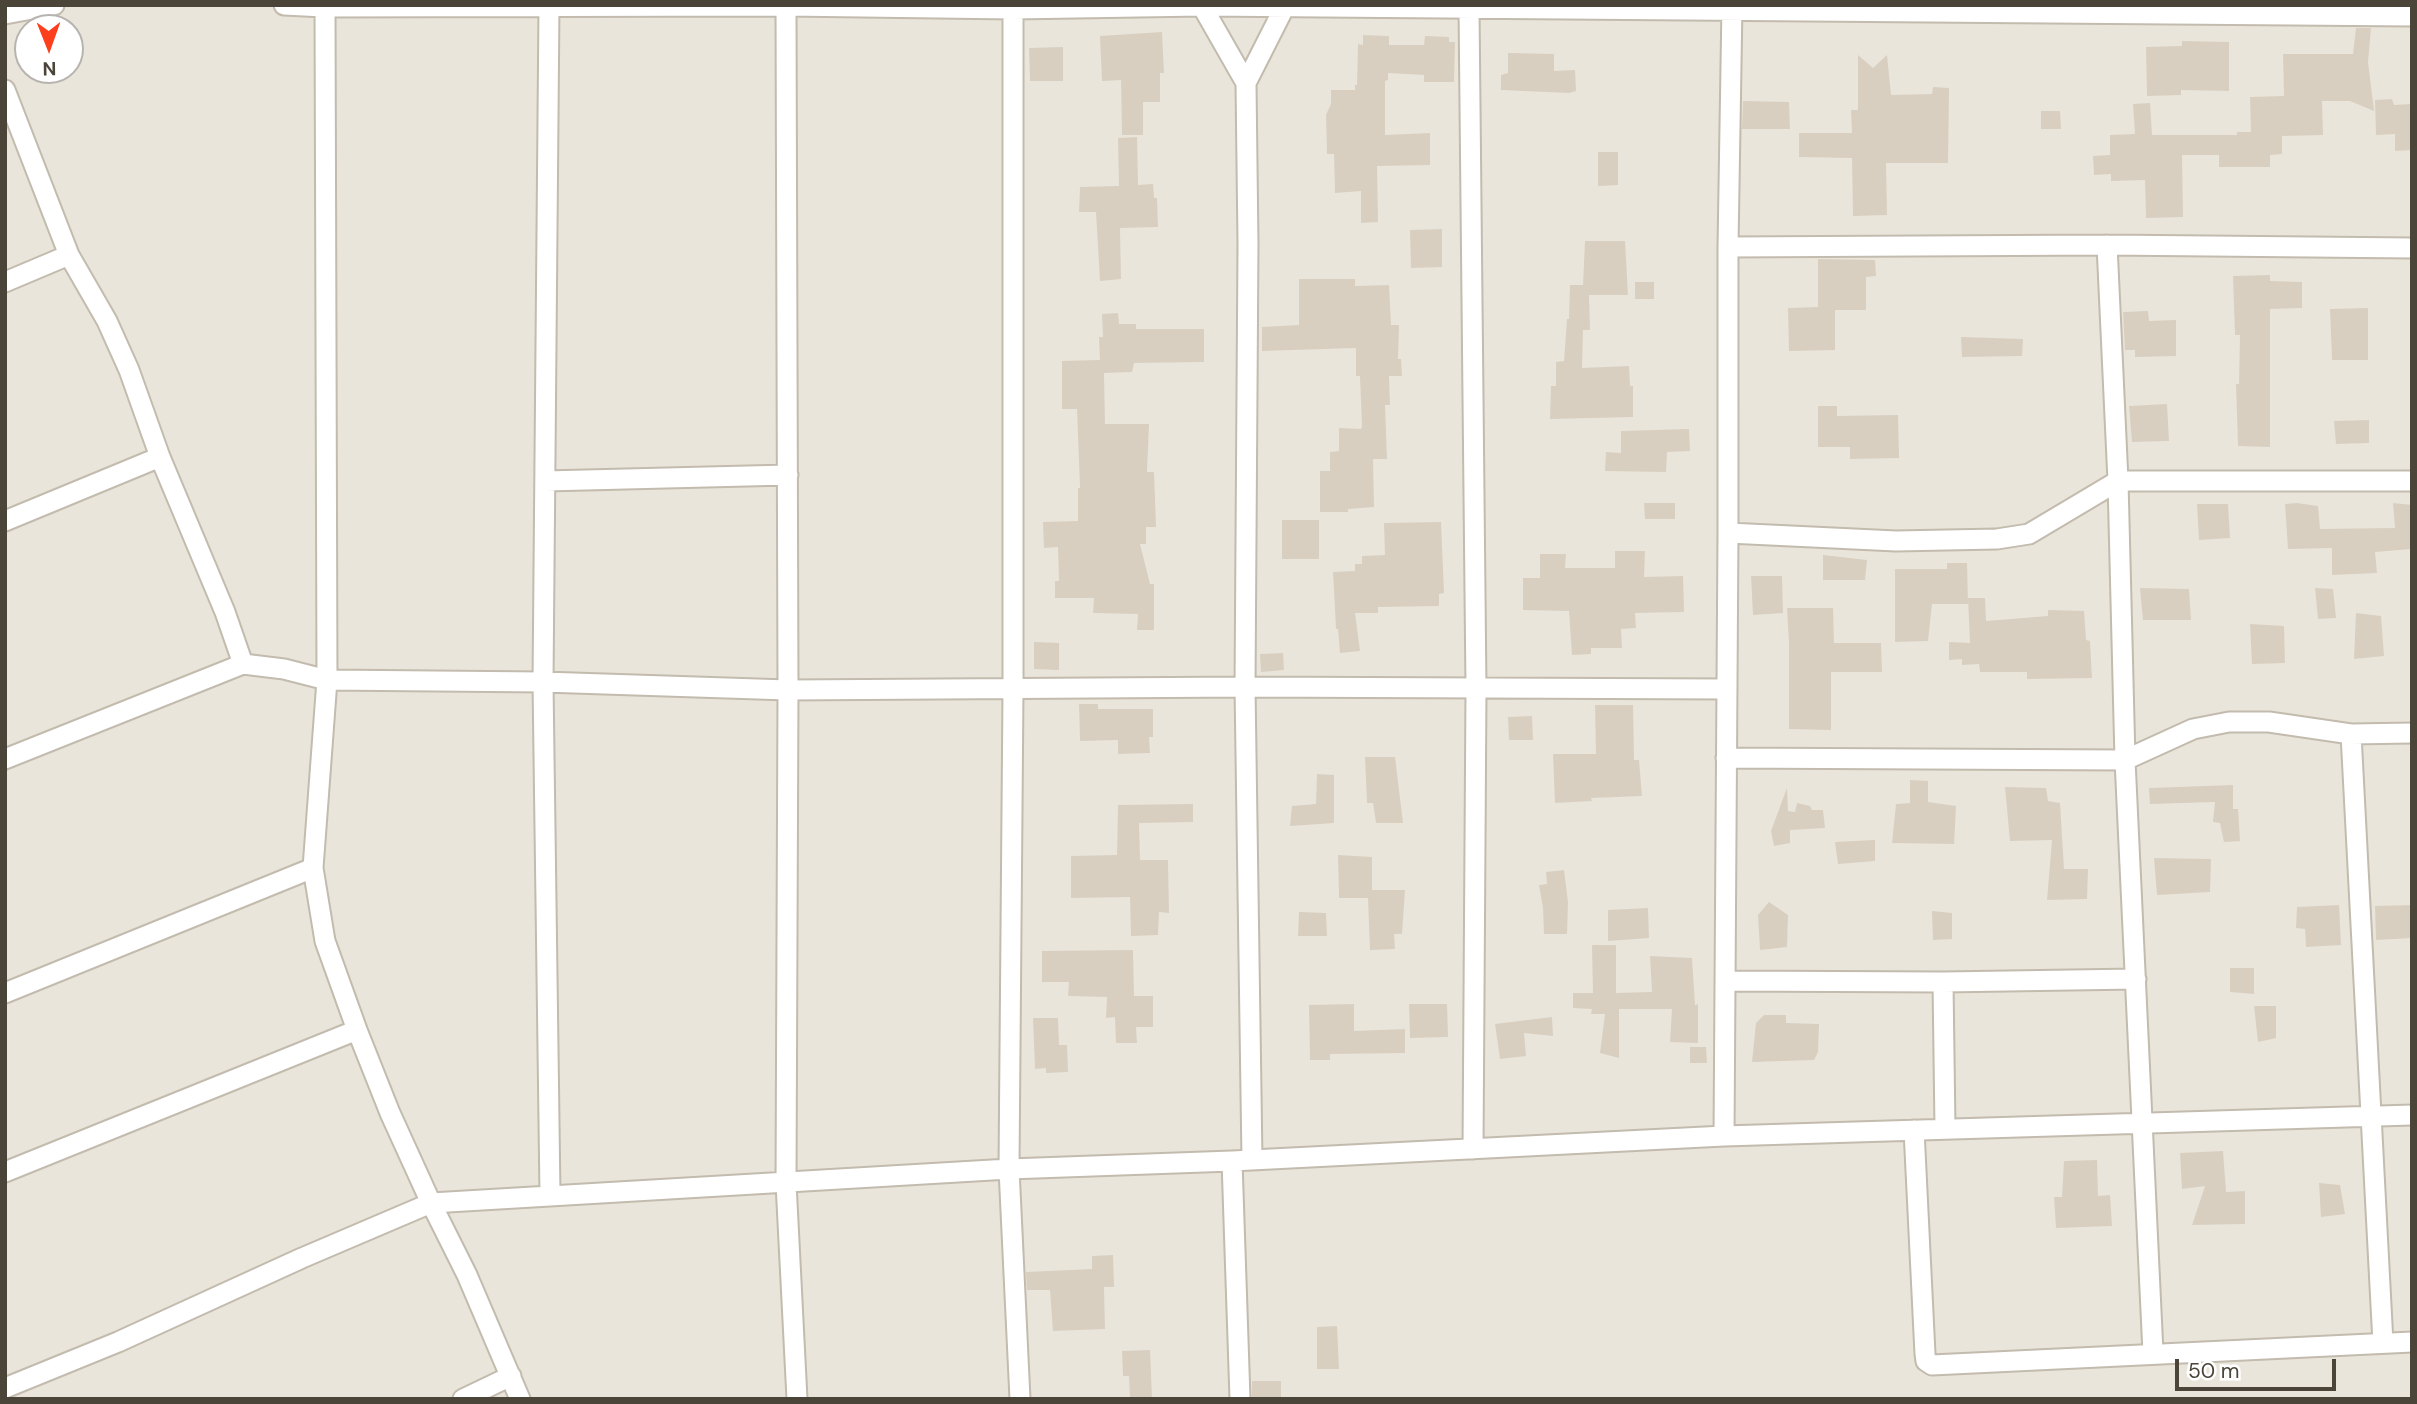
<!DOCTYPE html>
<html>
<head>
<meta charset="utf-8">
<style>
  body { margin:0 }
  #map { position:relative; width:2417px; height:1404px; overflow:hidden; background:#f6f3ec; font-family:"DM Sans",sans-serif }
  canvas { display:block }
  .frame { position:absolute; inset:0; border:7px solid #4b4439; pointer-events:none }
  .north { position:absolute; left:14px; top:14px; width:70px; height:70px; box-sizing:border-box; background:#fff; border:2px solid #b7b4b0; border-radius:50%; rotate:179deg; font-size:19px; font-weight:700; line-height:28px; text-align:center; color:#4b4439 }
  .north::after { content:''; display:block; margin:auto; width:24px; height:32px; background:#fc3f1d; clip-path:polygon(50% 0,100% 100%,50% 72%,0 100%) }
  .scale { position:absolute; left:2175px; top:1359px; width:161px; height:32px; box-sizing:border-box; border:4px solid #4b4439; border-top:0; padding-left:9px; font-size:21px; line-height:24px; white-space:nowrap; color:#4b4439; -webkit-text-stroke:5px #fff; paint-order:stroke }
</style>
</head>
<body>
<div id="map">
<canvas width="2417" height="1404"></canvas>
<div class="frame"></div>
<div class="north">N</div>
<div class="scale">50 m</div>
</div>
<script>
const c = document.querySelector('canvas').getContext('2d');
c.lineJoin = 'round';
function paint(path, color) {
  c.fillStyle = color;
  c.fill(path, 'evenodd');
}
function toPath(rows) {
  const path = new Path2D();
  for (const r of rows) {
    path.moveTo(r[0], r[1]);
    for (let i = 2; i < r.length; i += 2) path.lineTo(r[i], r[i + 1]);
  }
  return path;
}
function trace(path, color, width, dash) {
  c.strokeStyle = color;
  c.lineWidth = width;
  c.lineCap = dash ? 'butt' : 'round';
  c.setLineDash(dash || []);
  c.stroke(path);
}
paint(toPath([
  [5,5,2412,5,2412,1399,5,1399],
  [28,28,70,28,70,70,28,70]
]), '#eae5da');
paint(toPath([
  [2356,28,2371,28,2368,62,2374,111,2350,101,2322,101,2323,135,2282,136,2282,154,2270,155,2270,167,2219,167,2219,155,2182,155,2183,217,2146,218,2145,180,2111,181,2111,174,2094,175,2093,156,2110,155,2110,135,2135,134,2133,104,2150,103,2152,135,2237,135,2237,132,2251,132,2250,97,2284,96,2283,54,2353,54],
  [1162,32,1164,73,1160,73,1160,102,1143,102,1143,135,1122,135,1121,80,1102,81,1100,36],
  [1363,35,1389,36,1389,45,1424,45,1425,36,1449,37,1449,42,1455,42,1454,82,1424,82,1424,75,1388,73,1388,80,1385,81,1385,135,1430,133,1430,165,1377,166,1378,222,1361,223,1361,191,1335,193,1334,154,1327,154,1326,115,1331,104,1331,90,1355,90,1355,85,1357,85,1358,44,1363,45],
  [2182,41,2229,42,2229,91,2181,90,2181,95,2147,96,2146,47,2182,46],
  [1063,47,1063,81,1030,81,1029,48],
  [1508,53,1554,54,1554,71,1575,70,1576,91,1569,93,1501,90,1501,75,1508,73],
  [1858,55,1873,68,1887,55,1891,95,1932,94,1933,87,1949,88,1948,163,1886,163,1887,215,1853,216,1852,158,1799,157,1799,133,1852,133,1851,110,1858,110],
  [2392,99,2394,105,2412,104,2412,150,2395,151,2395,134,2376,135,2375,100],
  [1743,101,1789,102,1790,129,1742,129],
  [2041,111,2060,111,2061,129,2041,129],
  [1137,137,1138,185,1153,184,1154,198,1157,198,1158,227,1120,228,1121,279,1100,281,1096,212,1079,212,1080,187,1119,186,1118,138],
  [1598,152,1618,152,1618,185,1598,186],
  [1442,229,1442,267,1411,268,1410,230],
  [1585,241,1625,241,1628,295,1589,295,1590,330,1583,330,1582,368,1629,366,1630,386,1633,386,1633,417,1550,419,1551,386,1556,386,1556,362,1564,361,1567,319,1569,319,1570,285,1583,285],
  [1818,259,1875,260,1876,276,1866,277,1866,310,1835,310,1835,350,1789,351,1788,308,1818,307],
  [2270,275,2270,281,2302,282,2302,308,2270,309,2270,447,2238,446,2236,384,2239,384,2240,335,2235,335,2233,276],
  [1299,279,1355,279,1355,286,1389,285,1391,325,1399,325,1398,359,1401,359,1402,376,1389,376,1390,405,1385,405,1387,459,1373,459,1374,507,1348,509,1348,512,1320,512,1320,471,1330,471,1330,452,1339,451,1339,428,1361,429,1362,426,1360,376,1356,376,1356,348,1262,351,1262,327,1299,325],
  [1635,282,1654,282,1654,299,1635,299],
  [2368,308,2368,360,2332,360,2330,309],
  [2148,311,2149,321,2176,320,2176,356,2135,357,2135,350,2125,350,2123,312],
  [1118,313,1119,324,1136,324,1136,329,1204,329,1204,362,1134,363,1132,372,1104,373,1105,424,1149,424,1147,472,1154,472,1156,527,1146,527,1146,544,1140,544,1150,584,1154,584,1154,630,1137,630,1138,614,1093,613,1094,598,1055,598,1055,581,1059,581,1058,547,1044,548,1043,522,1078,521,1078,488,1080,488,1077,409,1062,409,1062,361,1100,360,1099,337,1103,337,1102,314],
  [1961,337,2023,339,2022,356,1962,357],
  [2167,404,2169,441,2132,442,2129,406],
  [1818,406,1837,406,1837,416,1898,415,1899,458,1850,459,1850,447,1818,447],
  [2369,420,2369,443,2336,444,2334,421],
  [1689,429,1690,451,1667,452,1666,472,1605,471,1606,452,1621,453,1621,431],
  [1644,503,1675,503,1675,519,1645,519],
  [2297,503,2318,506,2320,529,2395,528,2393,503,2412,505,2412,549,2375,552,2377,573,2332,575,2332,548,2288,549,2285,504],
  [2197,504,2228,504,2230,538,2199,540],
  [1282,520,1319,520,1319,559,1282,559],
  [1441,522,1444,593,1439,594,1439,606,1378,607,1378,613,1355,613,1360,651,1340,653,1338,629,1336,629,1333,572,1355,571,1355,564,1362,564,1362,556,1385,555,1384,523],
  [1615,551,1645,551,1644,577,1683,576,1684,612,1635,613,1636,628,1621,629,1622,648,1591,648,1591,654,1572,655,1569,611,1523,610,1523,578,1540,578,1540,554,1566,554,1565,568,1615,568],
  [1823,555,1867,560,1865,580,1823,580],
  [1947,563,1967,563,1968,604,1932,604,1928,641,1895,642,1895,569,1947,569],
  [1751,576,1782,576,1783,613,1753,615],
  [2140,588,2189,589,2191,620,2143,620],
  [2315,588,2333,589,2336,618,2318,619],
  [1968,598,1985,598,1986,621,2048,616,2048,610,2084,611,2086,640,2090,641,2092,678,2027,679,2027,672,1980,672,1979,664,1962,665,1962,659,1949,660,1949,642,1970,643],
  [1787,608,1833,608,1834,643,1881,643,1882,672,1831,672,1831,730,1789,729,1789,643],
  [2356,613,2381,616,2384,656,2354,659],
  [2250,624,2284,626,2285,663,2252,664],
  [1034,642,1059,643,1059,670,1034,669],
  [1283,653,1284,670,1261,672,1260,654],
  [1079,704,1098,704,1098,709,1153,709,1153,737,1149,737,1150,753,1118,754,1118,740,1080,741],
  [1595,705,1633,705,1634,760,1639,760,1642,796,1591,798,1592,801,1555,803,1553,754,1596,754],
  [1532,716,1533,740,1509,740,1508,717],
  [1365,757,1395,757,1403,823,1376,823,1373,803,1367,803],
  [1317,774,1334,775,1334,823,1290,826,1292,806,1316,804],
  [1910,780,1928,781,1928,802,1956,806,1954,844,1892,843,1896,804,1910,803],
  [2233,785,2233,809,2238,809,2240,841,2224,842,2220,823,2213,822,2215,802,2150,804,2149,788],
  [2005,787,2046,788,2048,801,2060,803,2064,869,2088,869,2087,899,2047,900,2052,840,2010,841],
  [1787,788,1788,811,1795,812,1797,803,1810,806,1812,810,1823,810,1825,828,1790,830,1790,843,1774,846,1771,831],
  [1193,804,1193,822,1139,823,1140,860,1168,860,1169,913,1159,912,1158,935,1131,936,1130,897,1071,898,1071,856,1117,855,1118,805],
  [1875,840,1875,861,1838,864,1835,842],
  [1338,855,1372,857,1372,890,1405,890,1402,934,1394,934,1395,949,1370,950,1368,898,1339,898],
  [2154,858,2211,859,2210,892,2157,895],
  [1564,870,1568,902,1567,934,1544,934,1543,908,1539,885,1547,884,1546,872],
  [1769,902,1788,915,1787,947,1760,950,1758,915],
  [2339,905,2341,945,2306,947,2305,929,2296,928,2297,907],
  [2412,905,2412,938,2376,940,2375,906],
  [1648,908,1649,938,1608,941,1608,910],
  [1932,911,1952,913,1952,939,1933,940],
  [1299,912,1326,913,1327,936,1298,936],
  [1592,945,1616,945,1616,993,1652,992,1650,956,1692,958,1695,1005,1698,1004,1698,1043,1670,1042,1672,1009,1619,1009,1619,1058,1600,1053,1605,1014,1591,1014,1592,1009,1573,1008,1573,993,1593,993],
  [1133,950,1134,996,1153,996,1153,1027,1136,1027,1137,1043,1116,1043,1115,1017,1106,1018,1107,997,1068,996,1069,982,1042,982,1042,951],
  [2230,968,2254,968,2254,994,2230,992],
  [1354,1004,1354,1031,1405,1029,1405,1053,1330,1054,1330,1060,1310,1060,1309,1005],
  [1409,1004,1447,1004,1448,1037,1410,1038],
  [2254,1006,2276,1006,2276,1038,2258,1042],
  [1764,1015,1786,1015,1786,1023,1819,1024,1818,1052,1814,1060,1752,1062,1756,1023],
  [1552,1017,1553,1036,1524,1033,1526,1056,1500,1059,1495,1024],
  [1033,1018,1058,1018,1059,1045,1067,1045,1068,1072,1046,1073,1046,1068,1035,1069],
  [1690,1047,1706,1047,1707,1063,1690,1063],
  [2223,1151,2226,1192,2245,1191,2245,1224,2192,1225,2205,1186,2182,1189,2180,1153],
  [2097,1160,2098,1196,2110,1195,2112,1226,2056,1228,2054,1197,2062,1197,2064,1161],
  [2319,1183,2340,1185,2345,1214,2321,1217],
  [1113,1255,1114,1287,1104,1287,1105,1329,1053,1331,1050,1290,1027,1290,1026,1272,1092,1269,1092,1256],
  [1337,1326,1339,1369,1317,1369,1317,1327],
  [1150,1350,1152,1399,1130,1399,1129,1376,1123,1376,1122,1351],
  [1252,1381,1281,1381,1281,1399,1252,1399]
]), '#d8cfc1');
const street = toPath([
  [284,5,324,7,786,6,1013,9,1202,6,2412,16],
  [325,5,327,680,313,868,325,941,357,1030,390,1113,431,1203,467,1275,520,1399],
  [549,5,543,682,550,1195],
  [786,6,788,690,786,1183,797,1399],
  [1202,6,1246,83],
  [1469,8,1476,689,1473,1149],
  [1013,9,1013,690,1009,1169,1020,1399],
  [5,14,54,5],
  [5,90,69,255],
  [2107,245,2118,481,2125,760,2153,1353],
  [1728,247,2107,245,2412,248],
  [5,282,69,255,107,321,129,370,160,457,225,612,243,664],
  [545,481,788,475],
  [5,521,160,457],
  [1728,533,1896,541,1997,539,2029,534,2118,481,2412,481],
  [2351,734,2383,1343],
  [1726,758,2125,760,2193,729,2229,722,2269,722,2351,734,2412,733],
  [5,759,243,664,284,669,327,680,543,682,788,690,1245,687,1726,689],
  [1725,981,1943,982,2136,979],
  [1943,982,1945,1129],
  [5,993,313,868],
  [1914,1130,1925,1354,1926,1361,1932,1365,2412,1342],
  [1724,1136,1728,533,1728,247,1732,5],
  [1252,1160,1245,687,1248,244,1246,83,1284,8],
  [1232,1161,1240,1399],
  [5,1172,357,1030],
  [5,1388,118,1342,302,1258,431,1203,1009,1169,1232,1161,1724,1136,2412,1115],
  [463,1399,511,1376]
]);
trace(street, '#c2bbae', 23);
trace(street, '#fff', 19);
</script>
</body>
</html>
